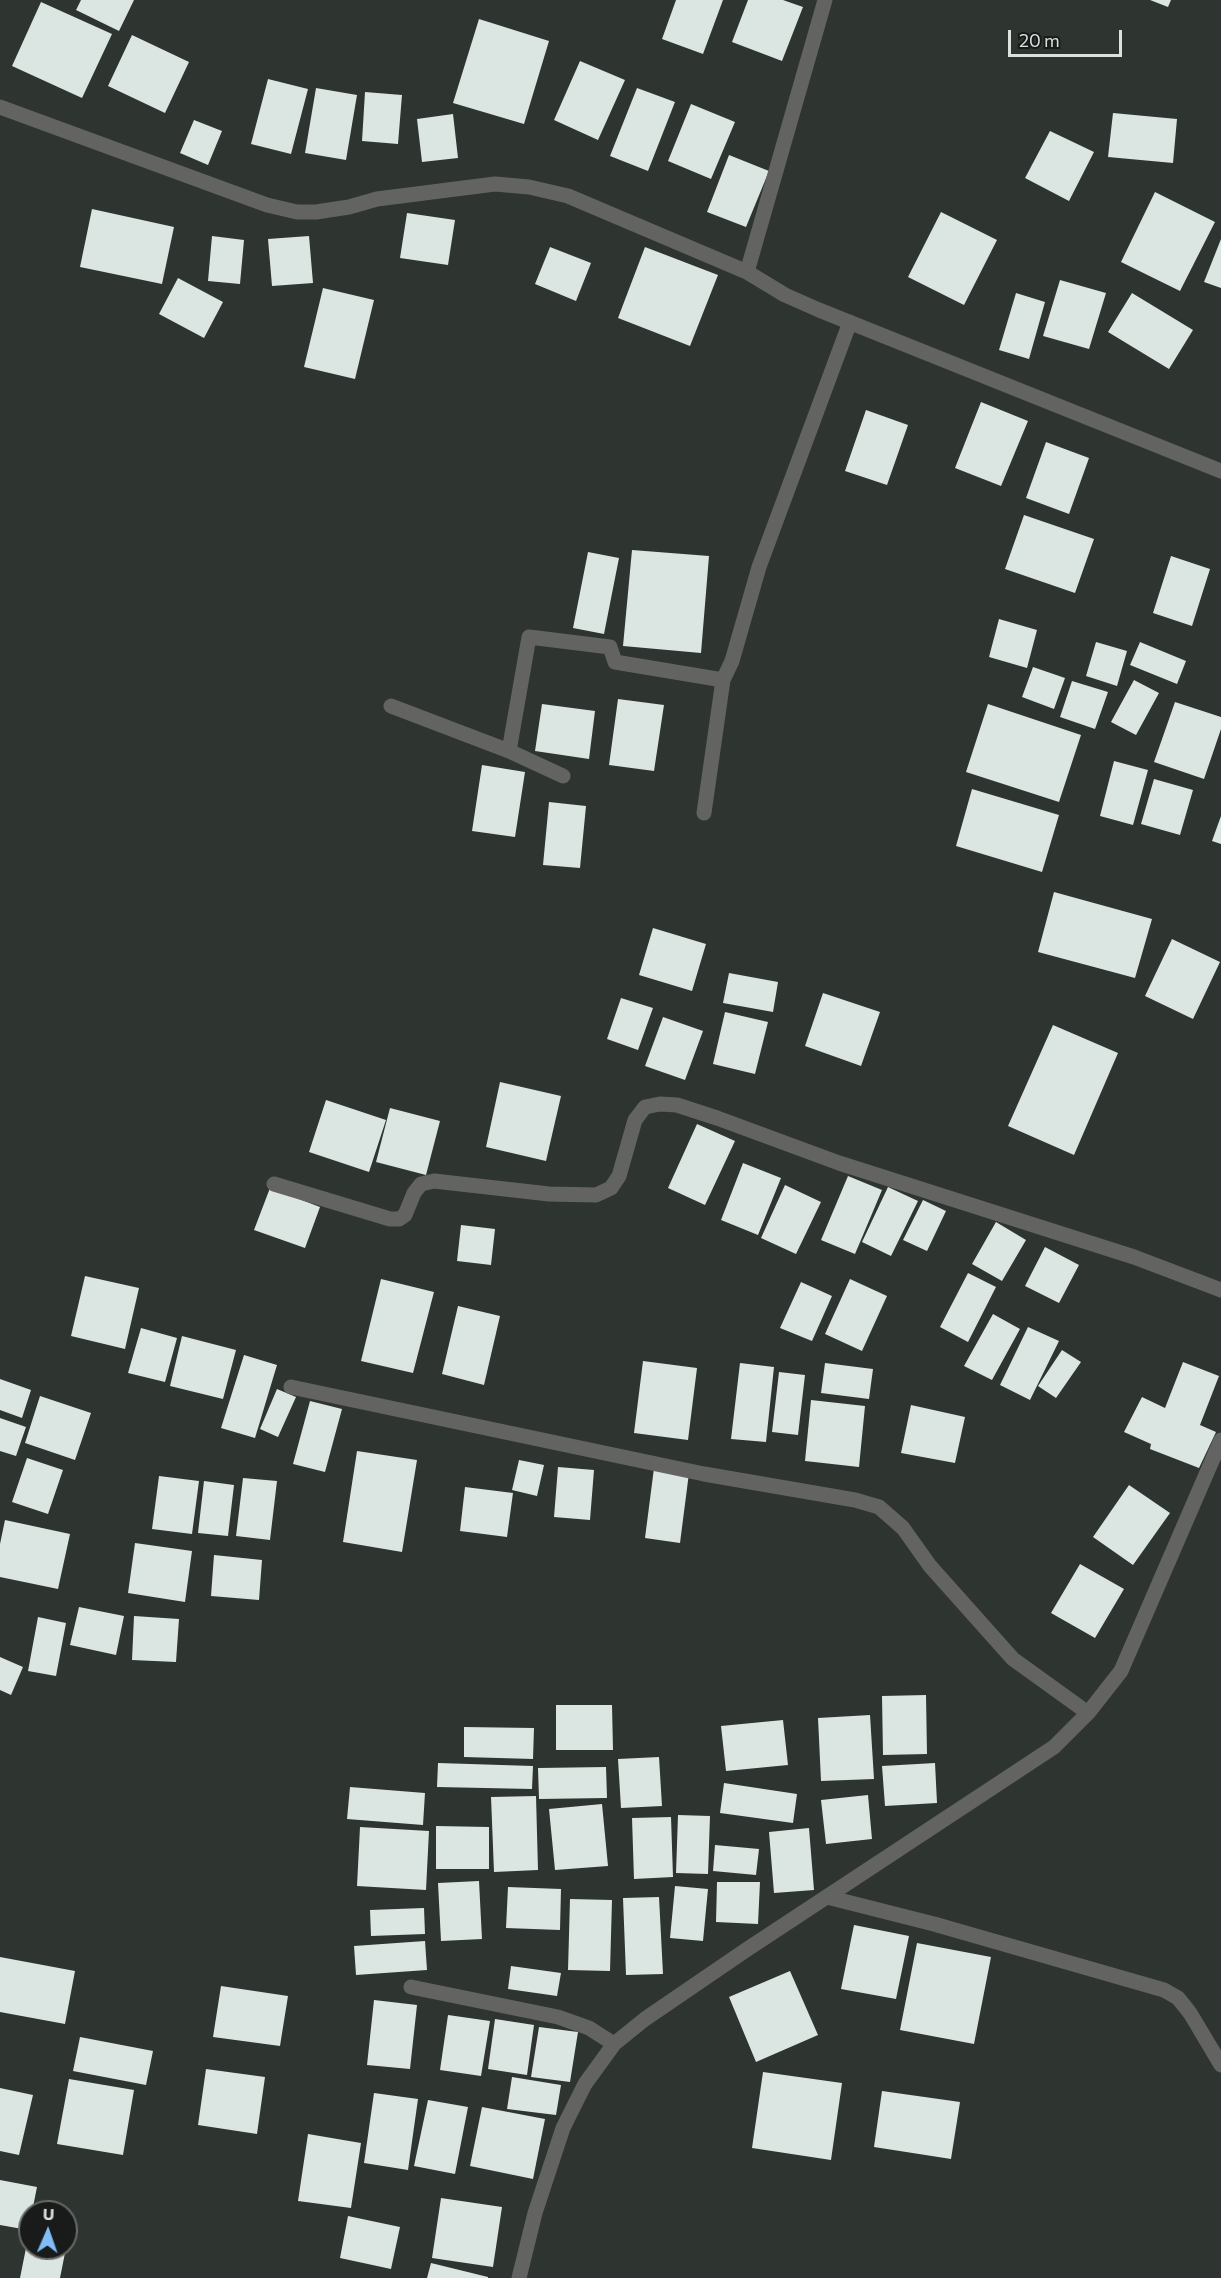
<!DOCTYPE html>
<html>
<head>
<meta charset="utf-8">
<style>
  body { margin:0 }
  #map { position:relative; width:1221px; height:2278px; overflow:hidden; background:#2e342f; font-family:Commissioner,sans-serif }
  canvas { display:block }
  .north { position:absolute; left:18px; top:2200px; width:60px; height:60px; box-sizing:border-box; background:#181b19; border:2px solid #676a68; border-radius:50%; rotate:2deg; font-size:16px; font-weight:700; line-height:24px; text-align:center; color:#dde1de }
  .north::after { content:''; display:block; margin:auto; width:21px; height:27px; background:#80bdfa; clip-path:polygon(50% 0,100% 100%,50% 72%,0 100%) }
  .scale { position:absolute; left:1008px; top:30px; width:114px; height:27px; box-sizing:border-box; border:3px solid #dde1de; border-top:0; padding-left:8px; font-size:18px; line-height:21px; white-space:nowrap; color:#dde1de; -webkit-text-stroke:4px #181b19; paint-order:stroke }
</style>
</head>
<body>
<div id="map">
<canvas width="1221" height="2278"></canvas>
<div class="north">U</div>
<div class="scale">20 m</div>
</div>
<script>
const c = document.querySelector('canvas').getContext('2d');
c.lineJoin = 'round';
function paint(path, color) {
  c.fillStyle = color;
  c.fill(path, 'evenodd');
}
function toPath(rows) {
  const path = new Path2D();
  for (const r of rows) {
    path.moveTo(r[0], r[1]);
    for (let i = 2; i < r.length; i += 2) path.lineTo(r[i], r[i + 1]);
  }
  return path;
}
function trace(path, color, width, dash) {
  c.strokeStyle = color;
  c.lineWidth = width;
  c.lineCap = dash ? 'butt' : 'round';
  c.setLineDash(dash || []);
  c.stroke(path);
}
paint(toPath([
  [81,0,134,0,119,31,76,10],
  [676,0,723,0,703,54,662,39],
  [748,0,783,0,803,7,782,61,732,42],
  [1150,0,1171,0,1168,7],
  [41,2,112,34,82,98,12,66],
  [479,19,549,41,524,124,453,103],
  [132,35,189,62,165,113,108,86],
  [580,61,625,80,598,140,554,120],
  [268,79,308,89,291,154,251,144],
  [316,88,357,95,346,160,305,153],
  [637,88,675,102,648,171,610,156],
  [365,92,402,95,398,144,362,141],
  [691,104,735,122,711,179,668,161],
  [1113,113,1177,119,1173,163,1108,157],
  [453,114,458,158,422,162,417,119],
  [194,120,222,131,208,165,180,153],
  [1050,131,1094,152,1069,201,1025,178],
  [729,155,769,171,746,227,707,212],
  [1155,192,1215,222,1180,291,1121,262],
  [92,209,174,227,162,284,80,267],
  [941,212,997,240,964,305,908,277],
  [407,213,455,220,448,265,400,258],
  [212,236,244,240,240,284,208,281],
  [309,236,313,283,272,286,268,239],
  [1221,239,1221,288,1204,282],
  [550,247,591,263,576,301,535,284],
  [645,247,718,275,690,346,618,318],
  [178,278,223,302,204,338,159,314],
  [1060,280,1106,293,1089,349,1043,336],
  [323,288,374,300,355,379,304,367],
  [1016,293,1045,302,1029,359,999,350],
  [1132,293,1193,330,1169,369,1108,332],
  [981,402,1028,421,1001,486,955,468],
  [866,410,908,425,887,485,845,471],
  [1046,442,1089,458,1069,514,1026,498],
  [1024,515,1094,539,1075,593,1005,569],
  [632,550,709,556,701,653,623,646],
  [588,552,619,558,604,634,573,628],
  [1171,556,1210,569,1192,626,1153,613],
  [999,619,1037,630,1027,668,989,657],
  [1096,642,1127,651,1117,686,1086,676],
  [1140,642,1186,661,1177,684,1130,665],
  [1033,667,1065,678,1054,709,1022,697],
  [1134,680,1159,693,1136,735,1111,722],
  [1072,681,1108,692,1095,729,1060,717],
  [618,699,664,705,654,771,609,765],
  [1175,702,1221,717,1221,729,1204,779,1154,762],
  [542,704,595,711,589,759,535,751],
  [988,704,1081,735,1059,802,966,772],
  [1114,761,1148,770,1133,825,1100,816],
  [482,765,525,772,515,837,472,831],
  [1154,779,1193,790,1180,835,1141,824],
  [972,789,1059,815,1042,872,956,846],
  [549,802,586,806,580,868,543,865],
  [1221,816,1221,844,1212,841],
  [1054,892,1152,919,1135,978,1038,952],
  [653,928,706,944,692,991,639,975],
  [1172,939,1220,962,1193,1019,1145,996],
  [729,973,778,982,773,1012,723,1003],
  [823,993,880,1012,861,1066,805,1046],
  [621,998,653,1008,638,1050,607,1039],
  [725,1012,768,1022,755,1074,713,1064],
  [663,1017,703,1031,685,1080,645,1066],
  [1053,1025,1118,1053,1074,1155,1008,1126],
  [500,1082,561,1096,546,1161,486,1147],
  [326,1100,386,1120,369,1172,309,1152],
  [390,1108,440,1121,426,1175,376,1162],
  [697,1124,735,1141,705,1205,668,1188],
  [743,1163,781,1178,758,1235,721,1220],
  [848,1176,882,1190,855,1254,821,1240],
  [785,1185,821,1202,796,1254,761,1238],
  [888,1187,918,1201,891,1256,862,1242],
  [270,1188,320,1207,305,1248,254,1230],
  [923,1200,946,1211,927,1251,903,1240],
  [996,1222,1026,1240,1002,1281,972,1264],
  [461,1225,495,1229,491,1265,457,1261],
  [1045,1247,1079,1265,1059,1303,1025,1286],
  [968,1273,996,1287,968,1342,940,1327],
  [85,1276,139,1288,125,1349,71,1336],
  [381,1279,434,1292,413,1373,361,1361],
  [850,1279,887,1296,862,1351,825,1334],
  [801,1282,832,1296,812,1341,780,1328],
  [458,1306,500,1316,484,1385,442,1374],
  [993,1314,1020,1329,992,1380,964,1366],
  [1028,1327,1059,1341,1030,1400,1000,1385],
  [141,1328,177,1338,165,1382,128,1373],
  [182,1336,236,1350,223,1399,170,1386],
  [1062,1350,1081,1362,1056,1398,1038,1386],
  [244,1355,277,1365,255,1438,221,1428],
  [643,1361,697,1368,688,1440,634,1433],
  [1183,1362,1219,1376,1200,1425,1216,1432,1199,1468,1150,1449,1151,1444,1124,1432,1142,1397,1165,1408],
  [740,1363,774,1367,766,1442,731,1439],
  [825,1363,873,1369,869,1399,821,1393],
  [779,1372,805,1375,798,1435,772,1432],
  [0,1379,31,1390,22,1418,0,1410],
  [277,1389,296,1397,278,1437,260,1429],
  [40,1396,91,1413,75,1460,25,1443],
  [811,1400,865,1406,859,1467,805,1461],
  [310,1401,342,1409,325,1472,293,1464],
  [911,1405,965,1417,955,1463,901,1453],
  [0,1418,26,1427,16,1456,0,1451],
  [357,1451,417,1460,402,1552,343,1542],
  [27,1458,63,1470,48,1514,12,1502],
  [519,1460,544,1465,537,1496,512,1490],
  [558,1467,594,1470,590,1520,554,1517],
  [654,1468,689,1473,680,1543,645,1538],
  [159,1476,199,1481,192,1534,152,1529],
  [243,1478,277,1481,270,1540,236,1536],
  [204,1481,234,1485,228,1536,198,1533],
  [1129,1485,1170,1513,1133,1565,1093,1537],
  [465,1487,513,1493,507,1537,460,1531],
  [5,1520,70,1534,58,1589,0,1577,0,1544],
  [135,1543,192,1551,185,1602,128,1593],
  [214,1555,262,1560,259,1600,211,1596],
  [1080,1564,1124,1589,1095,1638,1051,1613],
  [79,1607,124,1616,116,1655,70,1645],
  [134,1616,179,1619,176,1662,132,1660],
  [38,1617,66,1623,56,1676,28,1671],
  [0,1657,23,1667,11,1695,0,1690],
  [926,1695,927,1754,883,1755,882,1696],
  [556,1705,612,1705,613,1750,556,1750],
  [870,1715,874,1779,821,1781,818,1718],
  [783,1720,788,1765,726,1771,721,1726],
  [464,1727,534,1728,533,1759,464,1757],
  [659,1757,662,1806,621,1808,618,1759],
  [438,1763,533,1766,532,1789,437,1787],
  [935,1763,937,1803,885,1806,882,1766],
  [606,1767,607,1798,539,1799,538,1768],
  [724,1783,797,1794,793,1823,720,1813],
  [350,1787,425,1793,423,1825,347,1819],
  [868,1795,872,1839,826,1844,821,1800],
  [536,1796,538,1870,494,1872,491,1797],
  [602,1804,608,1866,555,1870,549,1809],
  [678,1815,710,1816,708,1874,676,1873],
  [671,1817,673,1877,634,1879,632,1818],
  [436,1826,489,1827,489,1869,436,1869],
  [360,1827,429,1831,426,1890,357,1886],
  [809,1828,814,1890,774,1893,769,1832],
  [715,1845,759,1849,756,1875,713,1871],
  [479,1881,482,1939,441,1941,438,1883],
  [717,1882,760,1882,758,1924,716,1922],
  [675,1886,708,1889,703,1941,670,1938],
  [508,1887,561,1889,560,1930,506,1928],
  [659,1897,663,1974,626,1975,623,1898],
  [570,1899,612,1900,610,1971,568,1970],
  [424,1908,425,1934,371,1936,370,1910],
  [854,1925,909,1936,896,1999,841,1989],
  [425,1941,427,1970,356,1975,354,1946],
  [917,1943,991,1957,974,2044,900,2030],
  [0,1957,75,1971,65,2024,0,2012],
  [511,1966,561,1973,557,1996,508,1989],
  [790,1971,818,2035,756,2062,729,1997],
  [221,1986,288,1996,280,2046,213,2037],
  [374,2000,417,2005,410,2069,367,2065],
  [448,2015,490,2021,481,2076,440,2070],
  [495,2019,534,2025,527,2075,488,2069],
  [539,2027,578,2032,570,2082,531,2077],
  [80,2037,153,2051,146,2085,73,2071],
  [206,2069,265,2077,257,2134,198,2125],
  [763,2072,842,2083,831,2160,752,2148],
  [512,2077,561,2085,556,2115,507,2109],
  [69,2079,134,2090,123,2155,57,2144],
  [0,2088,33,2095,19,2155,0,2151],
  [882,2091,960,2102,951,2159,874,2147],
  [374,2093,418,2099,408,2170,364,2163],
  [428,2100,468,2107,455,2174,414,2166],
  [482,2107,545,2119,533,2179,470,2166],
  [308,2134,361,2143,351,2208,298,2201],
  [0,2180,37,2187,32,2212,30,2212,28,2230,0,2225],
  [441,2198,502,2207,493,2267,432,2258],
  [348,2216,400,2227,391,2269,340,2258],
  [29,2233,30,2248,66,2248,60,2278,20,2278],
  [431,2263,488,2277,488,2278,427,2278]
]), '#dbe5e1');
trace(toPath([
  [0,107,267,205,297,212,316,212,349,207,377,199,495,184,529,187,568,196,747,272,785,295,819,310,1221,471],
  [747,272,825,0],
  [391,706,509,751,563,776],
  [509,751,529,637,610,647,615,662,723,680,732,661,759,567,850,322],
  [704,813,723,680],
  [274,1184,390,1219,399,1219,405,1215,414,1193,421,1184,434,1181,549,1194,596,1195,611,1188,619,1176,635,1120,645,1107,660,1104,677,1105,717,1118,839,1163,1134,1257,1221,1290],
  [291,1387,704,1474,855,1500,879,1507,903,1528,930,1566,1013,1659,1088,1713],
  [827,1897,934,1924,1164,1990,1178,1998,1190,2013,1221,2065],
  [411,1987,558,2017,589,2028,614,2044],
  [519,2278,535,2213,563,2128,585,2084,614,2044,645,2019,746,1950,1054,1747,1088,1713,1121,1671,1221,1440]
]), '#636461', 15);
</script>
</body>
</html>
